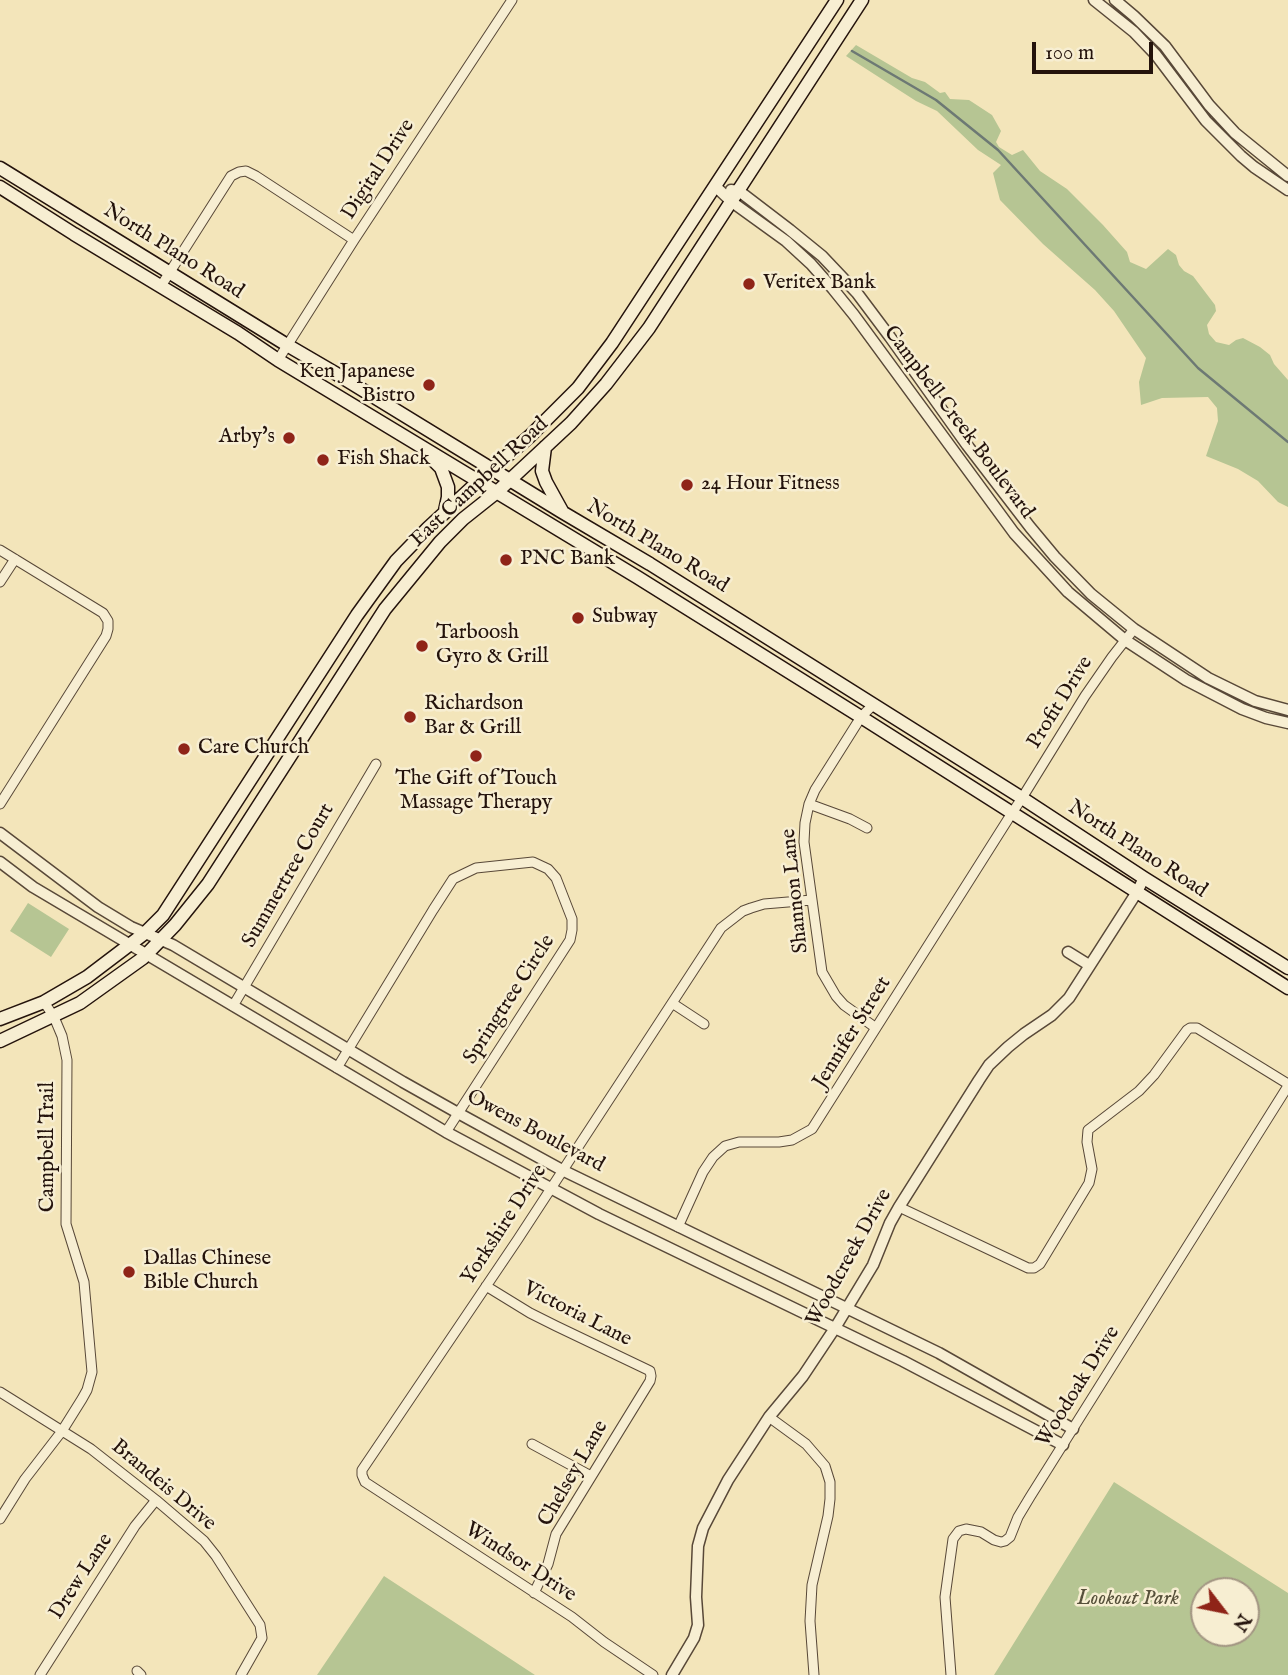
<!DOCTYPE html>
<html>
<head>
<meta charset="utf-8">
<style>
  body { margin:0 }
  #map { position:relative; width:1288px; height:1675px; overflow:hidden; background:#f3e5ba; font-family:"IM FELL English",serif }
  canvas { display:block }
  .north { position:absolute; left:1190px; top:1577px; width:70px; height:70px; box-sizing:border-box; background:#f7eed2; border:2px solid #a39683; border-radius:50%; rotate:122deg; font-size:19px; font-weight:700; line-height:28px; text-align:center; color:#24130c }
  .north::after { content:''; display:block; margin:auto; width:24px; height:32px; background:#8f2418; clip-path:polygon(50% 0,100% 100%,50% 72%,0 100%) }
  .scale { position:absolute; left:1032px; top:42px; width:121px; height:32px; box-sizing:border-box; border:4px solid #24130c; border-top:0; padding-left:9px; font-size:21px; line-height:24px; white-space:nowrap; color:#24130c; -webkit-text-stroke:5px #f7eed2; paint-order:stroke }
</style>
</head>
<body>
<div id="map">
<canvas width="1288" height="1675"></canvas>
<div class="north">N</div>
<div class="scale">100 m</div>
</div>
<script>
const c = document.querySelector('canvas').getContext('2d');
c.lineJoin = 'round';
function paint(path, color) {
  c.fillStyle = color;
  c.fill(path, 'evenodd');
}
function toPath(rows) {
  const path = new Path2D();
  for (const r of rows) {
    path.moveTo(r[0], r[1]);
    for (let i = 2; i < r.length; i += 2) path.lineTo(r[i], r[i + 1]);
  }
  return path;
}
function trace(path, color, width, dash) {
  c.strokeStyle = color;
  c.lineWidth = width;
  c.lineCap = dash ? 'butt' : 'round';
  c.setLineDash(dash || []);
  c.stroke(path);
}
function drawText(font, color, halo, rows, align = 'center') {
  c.font = font + ' "IM FELL English",serif';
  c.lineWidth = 5;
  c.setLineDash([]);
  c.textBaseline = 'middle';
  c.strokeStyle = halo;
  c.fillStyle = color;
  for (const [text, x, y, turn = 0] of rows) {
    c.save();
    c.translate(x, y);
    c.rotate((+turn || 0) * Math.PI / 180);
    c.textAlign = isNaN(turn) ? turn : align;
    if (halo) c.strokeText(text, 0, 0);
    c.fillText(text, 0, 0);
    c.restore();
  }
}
paint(toPath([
  [856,45,912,78,925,82,940,93,945,92,950,99,969,100,992,115,1001,131,996,142,999,147,1012,155,1023,150,1040,171,1067,189,1103,225,1127,252,1130,262,1146,269,1168,249,1176,255,1179,265,1184,271,1193,276,1215,305,1216,311,1207,325,1209,334,1216,342,1229,345,1236,340,1243,338,1260,347,1270,355,1274,364,1288,380,1288,507,1278,502,1258,481,1238,469,1206,456,1218,421,1217,408,1208,397,1162,398,1141,405,1139,382,1146,358,1114,311,1095,290,1043,244,1000,200,993,173,1001,165,978,150,937,111,916,101,846,56],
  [28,903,69,929,51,957,10,931],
  [1114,1482,1288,1593,1288,1675,994,1675],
  [1204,1591,1246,1591,1246,1633,1204,1633],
  [384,1576,535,1675,317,1675]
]), '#b6c593');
trace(toPath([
  [852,51,936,100,998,150,1198,368,1288,442]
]), '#6d7974', 2.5);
const minor = toPath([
  [161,286,231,176,239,172,246,171,256,176,354,240],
  [278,360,354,240,512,0],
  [0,550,103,613,108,621,108,629,106,636,0,804],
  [0,582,15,559],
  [874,704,861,717,815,790,809,804,805,823,804,842,822,972,836,996,844,1005,876,1028],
  [809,804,850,819,867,828],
  [672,1003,704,1024],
  [233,1006,376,764],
  [337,1068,433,910,453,879,476,868,533,862,548,869,556,878,572,919,572,930,570,940,446,1132],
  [899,1207,1028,1268,1034,1268,1040,1264,1089,1183,1092,1169,1087,1142,1088,1130,1139,1091,1154,1075,1187,1030,1190,1028,1197,1028,1288,1084],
  [678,1227,703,1172,713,1157,725,1146,739,1142,779,1142,792,1140,812,1129,1012,813,1022,798,1085,696,1112,657,1134,629],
  [486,1286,530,1313,556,1326,646,1369,650,1371,651,1376,650,1381,556,1534,548,1564,534,1593],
  [0,1392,91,1449,156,1500,204,1541,216,1556,260,1625,262,1638,241,1675],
  [769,1417,806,1444,825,1466,830,1482,830,1499,828,1516,812,1585,810,1621,814,1675],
  [532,1444,591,1476],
  [0,1519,25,1479,62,1431,82,1399,87,1390,92,1372,84,1282,66,1224,67,1060,62,1036,54,1017,44,1002],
  [137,1671,141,1675],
  [40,1675,135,1526,156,1500],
  [653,1675,604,1642,572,1617,365,1482,362,1475,362,1470,518,1239,721,928,743,911,751,908,764,904,812,900],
  [951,1675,945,1597,953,1539,959,1531,966,1529,981,1532,994,1540,1001,1542,1005,1541,1010,1537,1018,1517,1030,1497,1288,1086]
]);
const tertiary = toPath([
  [1094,0,1134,32,1156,55,1206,121,1241,156,1254,167,1288,190],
  [1115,0,1134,16,1165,46,1209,105,1235,133,1288,176],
  [715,186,732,202,786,241,811,264,833,289,854,315,1014,533,1068,592,1125,640,1186,680,1242,709,1266,718,1288,723],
  [731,190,739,191,790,230,822,256,857,293,890,337,967,445,1030,527,1055,557,1091,594,1134,629,1208,678,1255,701,1288,710],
  [0,833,98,907,131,927,173,945,403,1082,458,1113,562,1170,939,1353,1073,1429],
  [0,862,33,887,446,1132,599,1214,903,1361,1063,1445],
  [1068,952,1089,965],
  [672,1675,694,1638,698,1625,696,1597,698,1546,703,1528,728,1480,769,1417,803,1376,835,1328,873,1265,890,1223,899,1207,979,1080,989,1065,1008,1047,1024,1034,1052,1015,1069,998,1137,892,1144,878]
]);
const secondary = toPath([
  [0,168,287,345,335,373,562,512,650,564,1022,798,1144,878,1288,968],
  [0,187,74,234,238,333,278,360,637,577,861,717,1288,988],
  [545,447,542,471,546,482,562,511],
  [431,458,441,468,448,487,448,497,445,511],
  [0,1019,44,1002,87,977,145,933,163,915,357,615,396,561,428,528,492,469,530,436,578,388,612,343,837,0],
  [0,1041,80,1003,143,958,175,925,208,884,385,609,440,542,463,519,497,492,571,423,606,384,649,328,862,0]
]);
trace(minor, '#584838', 11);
trace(tertiary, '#584838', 13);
trace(secondary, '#24130c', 15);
trace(minor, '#f7eed2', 9);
trace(tertiary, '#f7eed2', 10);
trace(secondary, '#f7eed2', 12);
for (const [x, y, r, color] of [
  [749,284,7,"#8f2418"],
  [429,385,7,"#8f2418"],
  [289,438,7,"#8f2418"],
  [323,460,7,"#8f2418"],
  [687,485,7,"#8f2418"],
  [506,560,7,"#8f2418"],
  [578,618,7,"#8f2418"],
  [422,646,7,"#8f2418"],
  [410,717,7,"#8f2418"],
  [184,749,7,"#8f2418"],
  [476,756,7,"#8f2418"],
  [129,1272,7,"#8f2418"]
]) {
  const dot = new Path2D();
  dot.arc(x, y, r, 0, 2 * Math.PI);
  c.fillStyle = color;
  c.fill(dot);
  trace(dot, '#f7eed2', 2.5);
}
drawText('21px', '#24130c', '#f7eed2', [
  ["Digital Drive",379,170,-57],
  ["North Plano Road",173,252,32],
  ["Campbell Creek Boulevard",958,423,53],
  ["East Campbell Road",480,483,-43],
  ["North Plano Road",657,547,31],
  ["Profit Drive",1061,703,-58],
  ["North Plano Road",1137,850,33],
  ["Summertree Court",289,876,-60],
  ["Shannon Lane",796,891,-96],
  ["Springtree Circle",510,1000,-57],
  ["Jennifer Street",853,1033,-58],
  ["Owens Boulevard",535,1132,28],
  ["Campbell Trail",49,1147,-90],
  ["Yorkshire Drive",505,1225,-57],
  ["Woodcreek Drive",850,1258,-61],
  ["Victoria Lane",577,1315,27],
  ["Woodoak Drive",1079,1387,-58],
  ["Chelsey Lane",574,1474,-60],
  ["Brandeis Drive",163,1486,40],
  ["Windsor Drive",520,1563,33],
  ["Drew Lane",82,1577,-57]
]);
drawText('21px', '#24130c', '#f7eed2', [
  ["Veritex Bank",763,284],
  ["Ken Japanese",415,373,"right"],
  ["Bistro",415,397,"right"],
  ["Arby's",275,438,"right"],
  ["Fish Shack",337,460],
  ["24 Hour Fitness",701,485],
  ["PNC Bank",520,560],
  ["Subway",592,618],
  ["Tarboosh",436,634],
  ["Gyro & Grill",436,658],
  ["Richardson",424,705],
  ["Bar & Grill",424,729],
  ["Care Church",198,749],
  ["The Gift of Touch",476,780,"center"],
  ["Massage Therapy",476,804,"center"],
  ["Dallas Chinese",143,1260],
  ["Bible Church",143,1284]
], 'left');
drawText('italic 21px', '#57513b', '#f7eed2', [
  ["Lookout Park",1128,1600]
]);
</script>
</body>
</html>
